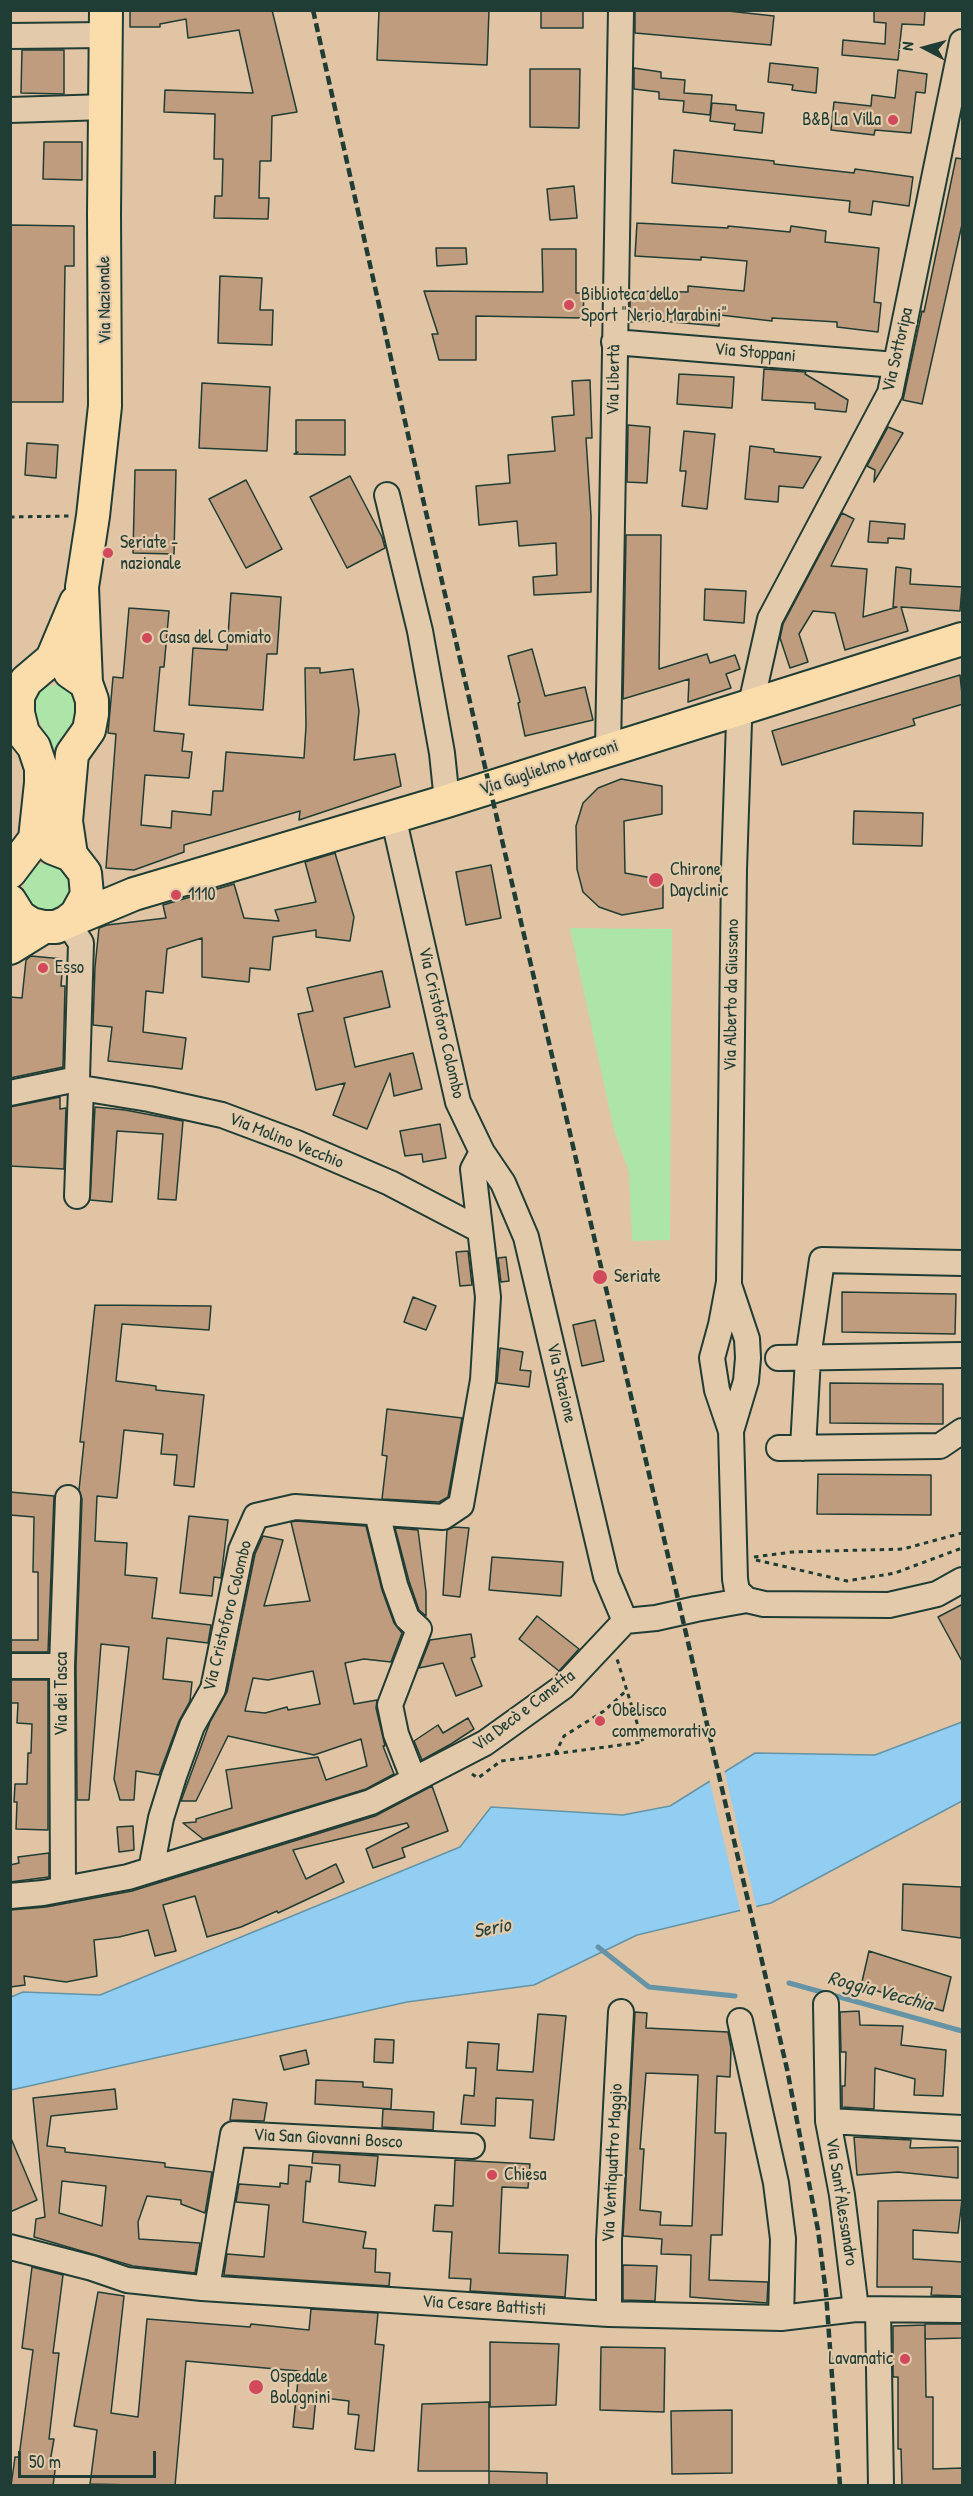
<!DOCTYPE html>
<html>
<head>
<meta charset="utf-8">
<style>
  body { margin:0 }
  #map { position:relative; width:973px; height:2496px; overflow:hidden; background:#e1c4a4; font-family:"Patrick Hand",sans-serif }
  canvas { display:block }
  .frame { position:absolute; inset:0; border:12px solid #1f3d34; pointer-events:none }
  .north { position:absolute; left:895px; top:18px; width:60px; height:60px; -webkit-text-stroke:4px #e3caab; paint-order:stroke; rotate:276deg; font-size:16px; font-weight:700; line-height:24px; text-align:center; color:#1f3d34 }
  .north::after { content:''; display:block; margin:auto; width:21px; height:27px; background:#1f3d34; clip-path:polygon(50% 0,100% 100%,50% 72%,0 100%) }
  .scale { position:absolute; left:18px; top:2451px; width:138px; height:27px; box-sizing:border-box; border:3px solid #1f3d34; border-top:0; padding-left:8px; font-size:18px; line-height:21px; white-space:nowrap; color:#1f3d34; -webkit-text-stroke:4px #e3caab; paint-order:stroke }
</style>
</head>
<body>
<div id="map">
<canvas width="973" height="2496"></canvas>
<div class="frame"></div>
<div class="north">N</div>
<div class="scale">50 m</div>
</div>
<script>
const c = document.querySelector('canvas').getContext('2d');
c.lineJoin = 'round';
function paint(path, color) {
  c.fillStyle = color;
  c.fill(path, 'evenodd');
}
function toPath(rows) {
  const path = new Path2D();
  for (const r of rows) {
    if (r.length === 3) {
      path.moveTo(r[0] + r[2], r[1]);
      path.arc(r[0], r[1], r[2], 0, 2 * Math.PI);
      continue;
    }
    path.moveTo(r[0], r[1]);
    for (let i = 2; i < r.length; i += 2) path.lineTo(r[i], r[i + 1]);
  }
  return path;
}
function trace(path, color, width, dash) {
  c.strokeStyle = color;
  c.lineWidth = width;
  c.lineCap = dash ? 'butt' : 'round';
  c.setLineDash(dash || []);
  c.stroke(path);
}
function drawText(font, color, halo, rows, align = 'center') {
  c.font = font + ' "Patrick Hand",sans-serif';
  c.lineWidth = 4.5;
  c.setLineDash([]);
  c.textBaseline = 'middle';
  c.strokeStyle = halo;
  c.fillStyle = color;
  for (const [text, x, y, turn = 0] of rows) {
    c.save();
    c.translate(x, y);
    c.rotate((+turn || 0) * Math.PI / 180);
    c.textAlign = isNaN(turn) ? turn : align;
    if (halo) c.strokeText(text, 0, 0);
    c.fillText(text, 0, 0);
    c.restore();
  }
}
paint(toPath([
  [57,684,66,686,76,694,82,705,55,835,47,834,53,760,47,736,35,713,35,703,37,694,46,687],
  [48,887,24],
  [570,928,672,929,670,1240,632,1241,629,1172,614,1130]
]), '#ade4a8');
const water = toPath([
  [962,1722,962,1801,771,1903,637,1935,534,1985,407,2002,11,2090,11,1997,23,1992,100,1995,460,1847,491,1807,623,1815,670,1806,755,1753,875,1755,962,1722]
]);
paint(water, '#92cef2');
trace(water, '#6494a6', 1.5);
paint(toPath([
  [724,1769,757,1910,741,1914,709,1778]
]), '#e1c4a4');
trace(toPath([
  [598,1947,649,1987,735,1996],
  [789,1983,962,2031]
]), '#6494a6', 5);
const building = toPath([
  [130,10,272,10,297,112,272,116,271,161,260,161,259,198,269,198,268,219,214,218,215,196,222,196,223,159,214,159,215,114,164,112,165,90,253,93,239,30,188,38,186,19,160,24,160,27,130,27,130,10],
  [379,10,489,10,487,65,377,60,379,10],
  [541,10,583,10,583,28,541,28,541,10],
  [635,10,719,10,774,16,771,45,635,33,635,10],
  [874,10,925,10,924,25,902,24,898,60,842,55,843,40,885,44,886,23,874,22,874,10],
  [22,50,64,50,64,94,21,93,22,50],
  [770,63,818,68,816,93,792,90,793,85,768,82,770,63],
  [634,68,661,72,661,78,685,80,684,93,712,95,710,115,683,112,684,101,659,99,659,92,634,89,634,68],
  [530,69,580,69,579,128,530,127,530,69],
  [898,70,927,74,925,93,916,92,911,133,875,130,874,135,831,130,834,102,871,106,872,95,895,98,898,70],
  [712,103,736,105,736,110,764,113,762,133,734,130,735,124,710,121,712,103],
  [44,142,82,142,82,180,43,179,44,142],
  [674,150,774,161,774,164,854,173,855,169,913,177,909,206,873,201,871,215,849,212,850,201,672,183,674,150],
  [956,158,963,159,963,220,922,404,903,400,922,311,924,312,956,158],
  [574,186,577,218,550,220,547,189,574,186],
  [637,223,728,228,728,226,790,232,791,226,826,231,825,242,879,248,874,302,881,303,878,332,837,327,837,322,772,318,772,321,720,315,719,326,661,321,630,322,630,291,688,292,688,286,744,291,747,261,701,257,701,260,635,256,637,223],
  [10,225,74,226,74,266,65,266,63,402,10,402,10,225],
  [436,248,466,248,467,264,437,266,436,248],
  [542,249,576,249,576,293,584,293,583,318,476,316,476,360,439,360,432,334,438,334,424,291,543,292,542,249],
  [220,276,262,278,260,310,273,310,272,345,218,343,220,276],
  [764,369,806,372,805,374,848,400,846,412,815,409,815,403,762,400,764,369],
  [679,374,734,377,732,408,677,404,679,374],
  [590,380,592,438,586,438,591,516,591,592,534,595,533,577,557,575,556,543,519,546,517,521,479,525,476,486,510,483,508,455,555,451,552,417,574,415,572,381,590,380],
  [202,383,270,387,267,451,199,448,202,383],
  [296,420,345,420,345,455,294,454,298,452,296,452,296,420],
  [628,425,650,427,647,483,627,482,628,425],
  [888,427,903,433,874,482,875,470,867,466,888,427],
  [684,431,715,434,707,509,682,506,686,471,680,471,684,431],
  [27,443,58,445,56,478,25,475,27,443],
  [750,446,774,449,774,452,821,457,803,488,779,486,778,502,745,499,750,446],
  [135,470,176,470,174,554,133,553,135,470],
  [350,476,382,537,385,548,347,568,310,497,350,476],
  [246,480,282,549,246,568,209,499,246,480],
  [842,513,854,519,831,566,867,569,863,617,897,607,893,607,896,567,911,569,910,584,962,587,960,611,901,607,908,631,845,650,835,613,813,611,799,634,808,662,790,668,780,638,783,624,842,513],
  [870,521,905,524,904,539,888,538,888,543,868,542,870,521],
  [626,535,661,535,659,669,707,654,710,663,735,655,740,669,726,674,731,688,688,702,689,679,623,699,626,535],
  [705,589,746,591,744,623,704,620,705,589],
  [231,593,281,597,277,654,267,654,263,710,189,705,193,648,227,650,231,593],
  [129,608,169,611,164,667,160,667,154,731,184,734,182,751,192,752,189,778,145,775,141,825,171,828,172,811,211,815,213,791,223,791,226,752,304,758,306,726,305,668,320,668,320,673,353,669,359,711,354,760,395,754,401,786,299,820,300,811,184,845,184,852,134,870,106,868,116,734,108,733,110,711,113,677,123,678,129,608],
  [532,649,545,696,585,687,593,720,525,736,518,703,520,702,508,656,532,649],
  [960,675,963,704,913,719,915,725,782,765,772,731,960,675],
  [621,779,662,786,662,814,624,821,625,873,663,880,663,908,622,915,599,907,583,892,577,869,576,826,583,803,598,788,621,779],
  [854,811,923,813,922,846,853,844,854,811],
  [335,853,354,917,350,941,316,937,316,930,273,937,270,970,250,968,249,982,202,977,202,938,167,949,163,993,146,991,143,1032,186,1038,182,1069,108,1061,112,1027,93,1025,95,967,99,928,107,925,166,918,163,905,234,884,244,918,279,921,275,910,316,902,305,862,335,853],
  [491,865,501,918,466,925,456,872,491,865],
  [31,956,63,959,61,986,65,986,63,1067,10,1078,10,997,22,998,26,960,31,956],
  [382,971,390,1007,344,1018,355,1067,413,1053,422,1089,394,1096,390,1073,367,1129,333,1115,345,1083,316,1090,298,1014,313,1011,307,988,382,971],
  [60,1097,60,1109,66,1108,64,1169,10,1166,10,1107,60,1097],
  [95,1107,125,1110,183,1121,176,1200,158,1199,163,1134,117,1131,112,1202,90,1200,95,1107],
  [440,1124,446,1158,423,1162,422,1154,405,1156,400,1131,440,1124],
  [468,1251,472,1285,460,1286,456,1252,468,1251],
  [506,1257,509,1281,501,1282,498,1258,506,1257],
  [842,1292,956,1294,955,1334,842,1332,842,1292],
  [413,1297,436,1306,426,1330,404,1322,413,1297],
  [95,1305,211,1306,209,1330,122,1324,116,1381,156,1386,156,1390,204,1395,194,1487,174,1485,177,1455,161,1454,163,1434,124,1430,117,1498,97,1496,95,1541,127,1543,125,1575,157,1578,152,1618,211,1625,208,1643,167,1638,163,1679,192,1682,190,1701,179,1721,159,1775,136,1771,134,1800,120,1800,114,1779,129,1647,101,1644,89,1800,77,1800,76,1666,82,1499,79,1490,84,1442,80,1442,95,1305],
  [595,1320,604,1361,582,1366,573,1325,595,1320],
  [500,1348,523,1352,520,1370,531,1371,529,1387,497,1383,500,1348],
  [830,1383,943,1384,943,1424,830,1423,830,1383],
  [387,1409,462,1418,448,1497,439,1502,382,1499,387,1456,382,1455,387,1409],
  [818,1474,931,1475,931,1515,817,1514,818,1474],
  [10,1492,54,1496,48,1652,10,1652,10,1640,38,1640,38,1572,33,1572,34,1517,10,1515,10,1492],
  [189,1516,228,1520,221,1578,214,1577,212,1596,180,1593,189,1516],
  [296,1521,366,1526,382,1590,394,1623,402,1633,391,1662,364,1659,345,1663,354,1704,377,1700,376,1708,385,1746,383,1746,394,1774,366,1789,203,1839,183,1823,196,1822,196,1819,232,1808,226,1770,318,1757,326,1780,367,1766,361,1739,314,1755,228,1736,196,1801,181,1801,210,1722,227,1692,255,1554,263,1536,283,1540,264,1606,310,1601,291,1522,296,1521],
  [313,1671,320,1704,288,1710,287,1707,265,1713,245,1711,253,1678,268,1680,313,1671],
  [454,1527,469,1528,460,1597,443,1595,447,1530,454,1527],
  [395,1528,418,1530,426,1592,426,1616,419,1610,409,1581,395,1528],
  [492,1557,563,1562,561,1596,489,1590,492,1557],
  [963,1604,963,1663,938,1617,963,1604],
  [537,1616,579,1649,559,1671,519,1639,537,1616],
  [471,1634,475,1657,471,1658,482,1686,456,1696,443,1663,419,1668,430,1640,471,1634],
  [11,1680,48,1680,48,1830,16,1829,17,1802,14,1802,15,1784,27,1784,28,1753,31,1753,32,1724,17,1723,18,1703,10,1703,11,1680],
  [468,1718,474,1729,451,1744,422,1760,414,1741,438,1725,443,1733,468,1718],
  [432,1786,448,1831,402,1848,405,1857,373,1868,366,1849,409,1827,407,1823,293,1850,306,1879,336,1864,344,1882,278,1913,277,1911,241,1927,207,1937,195,1896,163,1905,176,1951,155,1956,148,1930,119,1937,94,1940,97,1976,66,1982,24,1976,25,1985,10,1987,10,1910,46,1907,132,1891,375,1816,432,1786],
  [133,1826,134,1850,119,1852,117,1827,133,1826],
  [49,1853,49,1877,10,1882,10,1865,19,1863,18,1857,49,1853],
  [903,1884,961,1887,961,1938,902,1930,903,1884],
  [869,1951,951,1977,943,2011,861,1986,869,1951],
  [859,2011,860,2025,903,2026,901,2045,946,2050,943,2096,914,2095,915,2079,875,2068,874,2109,842,2107,842,2086,845,2086,846,2052,841,2052,840,2012,859,2011],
  [635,2012,647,2013,646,2028,728,2032,731,2048,730,2077,717,2076,715,2133,726,2133,722,2235,711,2235,709,2280,768,2282,767,2303,690,2297,691,2255,661,2254,662,2239,623,2236,635,2012],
  [646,2073,698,2075,692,2226,660,2225,661,2212,640,2210,644,2149,640,2149,646,2073],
  [538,2014,566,2016,554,2140,530,2138,533,2100,496,2098,495,2126,461,2124,464,2095,474,2096,476,2068,466,2068,468,2042,499,2044,497,2070,533,2072,538,2014],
  [375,2039,394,2040,393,2063,374,2062,375,2039],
  [306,2050,309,2064,284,2070,280,2056,306,2050],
  [316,2080,363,2082,363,2087,392,2089,391,2109,315,2104,316,2080],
  [115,2089,117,2109,51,2116,47,2146,65,2148,65,2152,165,2163,165,2167,212,2172,205,2213,181,2204,181,2200,147,2196,138,2222,139,2239,200,2243,195,2273,133,2266,34,2237,36,2219,45,2217,33,2098,115,2089],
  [62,2181,106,2186,102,2226,59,2213,62,2181],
  [233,2099,267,2103,264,2121,230,2120,233,2099],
  [383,2109,434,2112,433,2130,382,2127,383,2109],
  [10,2136,37,2200,10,2212,10,2136],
  [854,2137,911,2140,910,2148,958,2147,958,2178,898,2172,857,2175,854,2137],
  [313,2152,378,2156,375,2186,339,2182,340,2165,312,2163,313,2152],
  [455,2160,530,2164,528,2188,502,2187,499,2253,568,2255,565,2297,470,2291,471,2279,449,2278,452,2232,433,2231,435,2205,453,2206,455,2160],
  [289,2165,312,2167,310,2182,306,2181,303,2222,366,2232,363,2248,376,2249,375,2272,390,2273,389,2286,224,2275,227,2254,264,2257,269,2205,236,2202,239,2184,280,2187,280,2183,288,2184,289,2165],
  [962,2200,958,2233,913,2230,913,2259,963,2262,963,2296,931,2295,932,2287,877,2287,878,2201,962,2200],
  [623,2265,657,2266,655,2301,623,2300,623,2265],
  [32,2267,63,2275,53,2353,59,2353,49,2439,54,2439,50,2462,56,2463,53,2486,11,2486,15,2457,19,2457,33,2350,22,2348,32,2267],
  [98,2292,124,2296,111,2413,138,2417,147,2319,250,2327,251,2324,309,2330,311,2309,378,2313,375,2344,384,2345,374,2451,355,2449,359,2415,348,2414,349,2401,316,2397,313,2429,293,2427,299,2371,186,2361,175,2486,90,2484,97,2430,74,2426,98,2292],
  [925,2324,963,2324,963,2338,925,2339,925,2324],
  [925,2325,926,2397,933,2397,933,2469,963,2468,963,2486,902,2486,901,2449,898,2449,898,2377,893,2377,893,2326,925,2325],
  [490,2342,559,2344,556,2405,490,2407,490,2342],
  [601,2347,665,2348,664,2412,600,2410,601,2347],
  [489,2402,489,2471,418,2471,422,2404,489,2402],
  [732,2410,732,2473,672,2474,671,2411,732,2410],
  [489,2471,547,2473,547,2486,489,2486,489,2471]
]);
paint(building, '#be9c7d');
trace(building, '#1f3d34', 1.5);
const minor = toPath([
  [10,36,106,35],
  [10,110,106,107],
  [614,342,896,365],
  [387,495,420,631,442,753,447,801],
  [751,704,770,619,890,393,962,42],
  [737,708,739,722,734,869,729,1282,721,1325,712,1358,717,1390,731,1431,735,1579,737,1591,747,1600],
  [608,749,621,10],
  [67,922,81,943,77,1079,81,1088,149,1099,222,1115,297,1143,390,1183,480,1230],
  [10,1093,77,1079],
  [482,1152,503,1183,526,1237,606,1576,625,1621],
  [77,1196,81,1088],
  [729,1285,747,1339,748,1358,746,1381,731,1431],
  [778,1358,962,1355],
  [779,1448,940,1446,962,1431],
  [803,1448,808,1358,822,1260,962,1263],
  [377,1513,395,1585,407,1618,419,1629,390,1705,396,1734,414,1780],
  [10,1666,62,1666],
  [151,1870,161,1818,174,1776,192,1726,213,1689,241,1550,256,1516,295,1507,443,1517,461,1505,483,1380,488,1297,473,1169,482,1152,458,1102,393,816],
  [63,1889,62,1666,68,1498],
  [10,1896,43,1893,128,1877,371,1802,485,1743,563,1687,625,1621,656,1618,696,1609,747,1600,764,1604,889,1605,937,1594,962,1580],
  [826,2004,828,2121],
  [740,2021,776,2183,783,2239,781,2318],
  [10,2247,92,2268,127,2280,202,2288,609,2314,781,2318,856,2309,962,2310],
  [207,2288,233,2134,472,2146],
  [856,2309,842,2195,828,2121,962,2128],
  [878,2310,881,2486],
  [609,2314,609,2240,621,2012]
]);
const major = toPath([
  [70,672,86,683,92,700,92,714,89,730,72,754,66,821,71,855],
  [86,683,82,587,93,516,105,406,104,213,106,10],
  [10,872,35,839,41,783,41,768,34,747,23,733,18,713,18,696,26,681,52,659,76,602],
  [10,901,20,917,31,924,44,927,56,927,67,922,76,915,87,895,85,873,71,855,53,848],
  [67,922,134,894,447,801,962,639],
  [10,948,44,927]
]);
trace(minor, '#1f3d34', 28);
trace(major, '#1f3d34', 36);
trace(toPath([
  [10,517,69,516],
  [754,1557,792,1552,903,1549,962,1533],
  [756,1560,847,1581,895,1573,962,1548],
  [555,1754,564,1736,604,1711,626,1691],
  [472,1774,478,1778,501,1761,643,1742,617,1659]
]), '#1f3d34', 3, [4.5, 4.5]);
trace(minor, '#e3caab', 24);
trace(major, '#faddab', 32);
trace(toPath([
  [313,10,409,439,787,2069,818,2230,826,2293,840,2486]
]), '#1f3d34', 4.5, [9, 4.5]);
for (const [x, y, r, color] of [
  [893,120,6,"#d1495b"],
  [569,305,6,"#d1495b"],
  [108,553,6,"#d1495b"],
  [147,638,6,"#d1495b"],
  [656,880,8,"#d1495b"],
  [176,895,6,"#d1495b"],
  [43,968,6,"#d1495b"],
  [600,1277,8,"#d1495b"],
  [600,1721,6,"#d1495b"],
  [492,2175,6,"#d1495b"],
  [905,2359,6,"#d1495b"],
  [256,2387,8,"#d1495b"]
]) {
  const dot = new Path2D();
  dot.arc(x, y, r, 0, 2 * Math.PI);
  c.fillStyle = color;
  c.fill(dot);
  trace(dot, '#e3caab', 2);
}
drawText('18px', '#1f3d34', '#e3caab', [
  ["B&B La Villa",881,120,"right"],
  ["Biblioteca dello",581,295],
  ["Sport \"Nerio Marabini\"",581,316],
  ["Seriate -",120,543],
  ["nazionale",120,564],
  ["Casa del Comiato",159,638],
  ["Chirone",670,870],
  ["Dayclinic",670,891],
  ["1110",188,895],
  ["Esso",55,968],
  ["Seriate",614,1277],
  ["Obelisco",612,1711],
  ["commemorativo",612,1732],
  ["Chiesa",504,2175],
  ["Lavamatic",893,2359,"right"],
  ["Ospedale",270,2377],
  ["Bolognini",270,2398]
], 'left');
drawText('18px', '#1f3d34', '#e3caab', [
  ["Via Nazionale",105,300,-91],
  ["Via Sottoripa",898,350,-77],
  ["Via Stoppani",755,353,5],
  ["Via Libertà",614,380,-89],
  ["Via Guglielmo Marconi",549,768,-18],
  ["Via Alberto da Giussano",732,995,-89],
  ["Via Cristoforo Colombo",441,1023,77],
  ["Via Molino Vecchio",286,1141,22],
  ["Via Stazione",561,1383,77],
  ["Via Cristoforo Colombo",228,1616,-76],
  ["Via dei Tasca",62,1694,-90],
  ["Via Decò e Canetta",524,1711,-37],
  ["Via San Giovanni Bosco",328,2139,3],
  ["Via Ventiquattro Maggio",613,2163,-87],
  ["Via Sant'Alessandro",841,2202,81],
  ["Via Cesare Battisti",484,2306,4]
]);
drawText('italic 20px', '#25443e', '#e3caab', [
  ["Serio",492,1929,-11],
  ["Roggia Vecchia",880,1992,15]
]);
</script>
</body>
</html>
